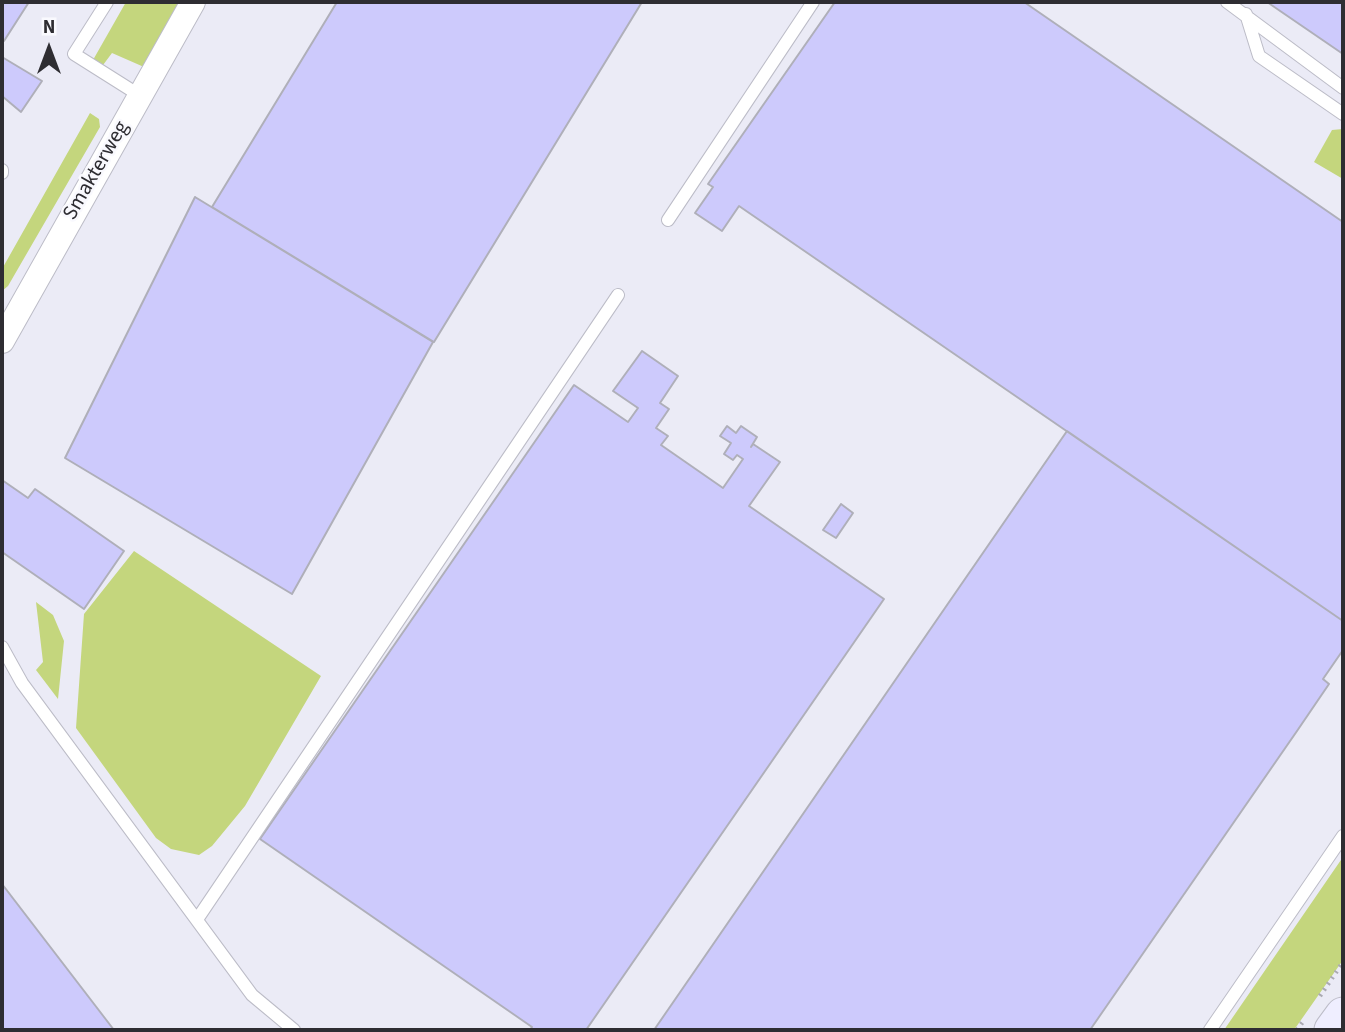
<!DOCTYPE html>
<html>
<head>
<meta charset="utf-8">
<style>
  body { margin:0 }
  #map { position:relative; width:1345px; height:1032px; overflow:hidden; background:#ebebf6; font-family:"Source Sans 3",sans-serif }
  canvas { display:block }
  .frame { position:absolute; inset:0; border:4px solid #2e2d32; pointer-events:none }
  .north { position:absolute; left:14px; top:14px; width:70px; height:70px; -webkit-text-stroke:5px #f9f9fe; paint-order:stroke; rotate:0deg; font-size:19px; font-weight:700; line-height:28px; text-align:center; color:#2e2d32 }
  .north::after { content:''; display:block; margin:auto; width:24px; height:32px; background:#2e2d32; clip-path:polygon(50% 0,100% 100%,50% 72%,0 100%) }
</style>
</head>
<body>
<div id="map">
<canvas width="1345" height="1032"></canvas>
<div class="frame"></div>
<div class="north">N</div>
</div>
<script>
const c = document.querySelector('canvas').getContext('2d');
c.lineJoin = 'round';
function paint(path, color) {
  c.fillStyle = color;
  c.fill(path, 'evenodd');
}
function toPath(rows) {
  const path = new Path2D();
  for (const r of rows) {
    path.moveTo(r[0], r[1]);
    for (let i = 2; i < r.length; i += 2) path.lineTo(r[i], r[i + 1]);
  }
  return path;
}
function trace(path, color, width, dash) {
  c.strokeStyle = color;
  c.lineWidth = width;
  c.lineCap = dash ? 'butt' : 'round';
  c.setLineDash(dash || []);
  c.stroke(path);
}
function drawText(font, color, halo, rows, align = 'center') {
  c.font = font + ' "Source Sans 3",sans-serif';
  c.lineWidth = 5;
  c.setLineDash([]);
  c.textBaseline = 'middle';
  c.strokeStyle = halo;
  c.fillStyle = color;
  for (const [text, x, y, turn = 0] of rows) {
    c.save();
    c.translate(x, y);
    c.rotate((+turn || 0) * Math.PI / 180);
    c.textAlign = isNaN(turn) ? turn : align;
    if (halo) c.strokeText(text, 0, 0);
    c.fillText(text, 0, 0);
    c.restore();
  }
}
paint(toPath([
  [126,2,180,2,144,67,112,53,103,65,93,60],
  [90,113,99,119,100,127,8,286,2,291,2,269],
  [1343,129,1343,179,1314,162,1332,130],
  [134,551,321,676,245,806,212,846,199,855,171,849,156,838,76,728,84,614],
  [36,602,53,615,64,641,58,699,36,670,43,662],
  [1343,857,1343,960,1294,1030,1224,1030]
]), '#c4d67d');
const building = toPath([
  [2,2,29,2,4,41,2,40,2,2],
  [337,2,642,2,434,342,212,207,337,2],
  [835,2,1024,2,1343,222,1343,621,739,206,722,231,695,213,713,187,708,184,835,2],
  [1267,2,1343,2,1343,54,1267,2],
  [2,57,42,81,21,112,2,96,2,57],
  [195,197,433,342,292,594,65,458,195,197],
  [642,351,678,376,660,403,669,409,656,428,668,436,661,445,723,488,743,459,737,455,733,460,724,454,731,443,720,436,727,426,736,433,741,426,757,437,751,447,753,444,780,462,749,506,884,599,586,1030,530,1030,532,1027,260,839,574,385,628,422,638,408,613,391,642,351],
  [1067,431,1343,621,1343,650,1323,679,1329,684,1297,731,1090,1030,654,1030,1067,431],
  [2,480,28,498,35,489,124,551,84,609,2,552,2,480],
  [841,504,853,513,836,538,823,530,841,504],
  [2,884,114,1030,2,1030,2,884]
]);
paint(building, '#cdcafc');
trace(building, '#afafb9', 2);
const service = toPath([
  [107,2,74,54,139,95],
  [1227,2,1343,88],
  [1246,14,1259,56,1343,114],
  [2,170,2,173],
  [668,220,813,2],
  [2,647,22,683,252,995,294,1030],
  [198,918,618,295],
  [1210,1030,1343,836]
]);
const minor = toPath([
  [2,341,193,2]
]);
const secondary = toPath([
  [1332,1030,1343,1015]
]);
trace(service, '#bcbcc7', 14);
trace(minor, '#bcbcc7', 26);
trace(secondary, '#bcbcc7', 37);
trace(toPath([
  [1320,996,1343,962],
  [1297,1030,1304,1020]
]), '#abaab3', 4.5, [2, 5]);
trace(service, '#fff', 12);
trace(minor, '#fff', 24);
trace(secondary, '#efeeff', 35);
drawText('21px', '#2e2d32', '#f9f9fe', [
  ["Smakterweg",97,171,-60]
]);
</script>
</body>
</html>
